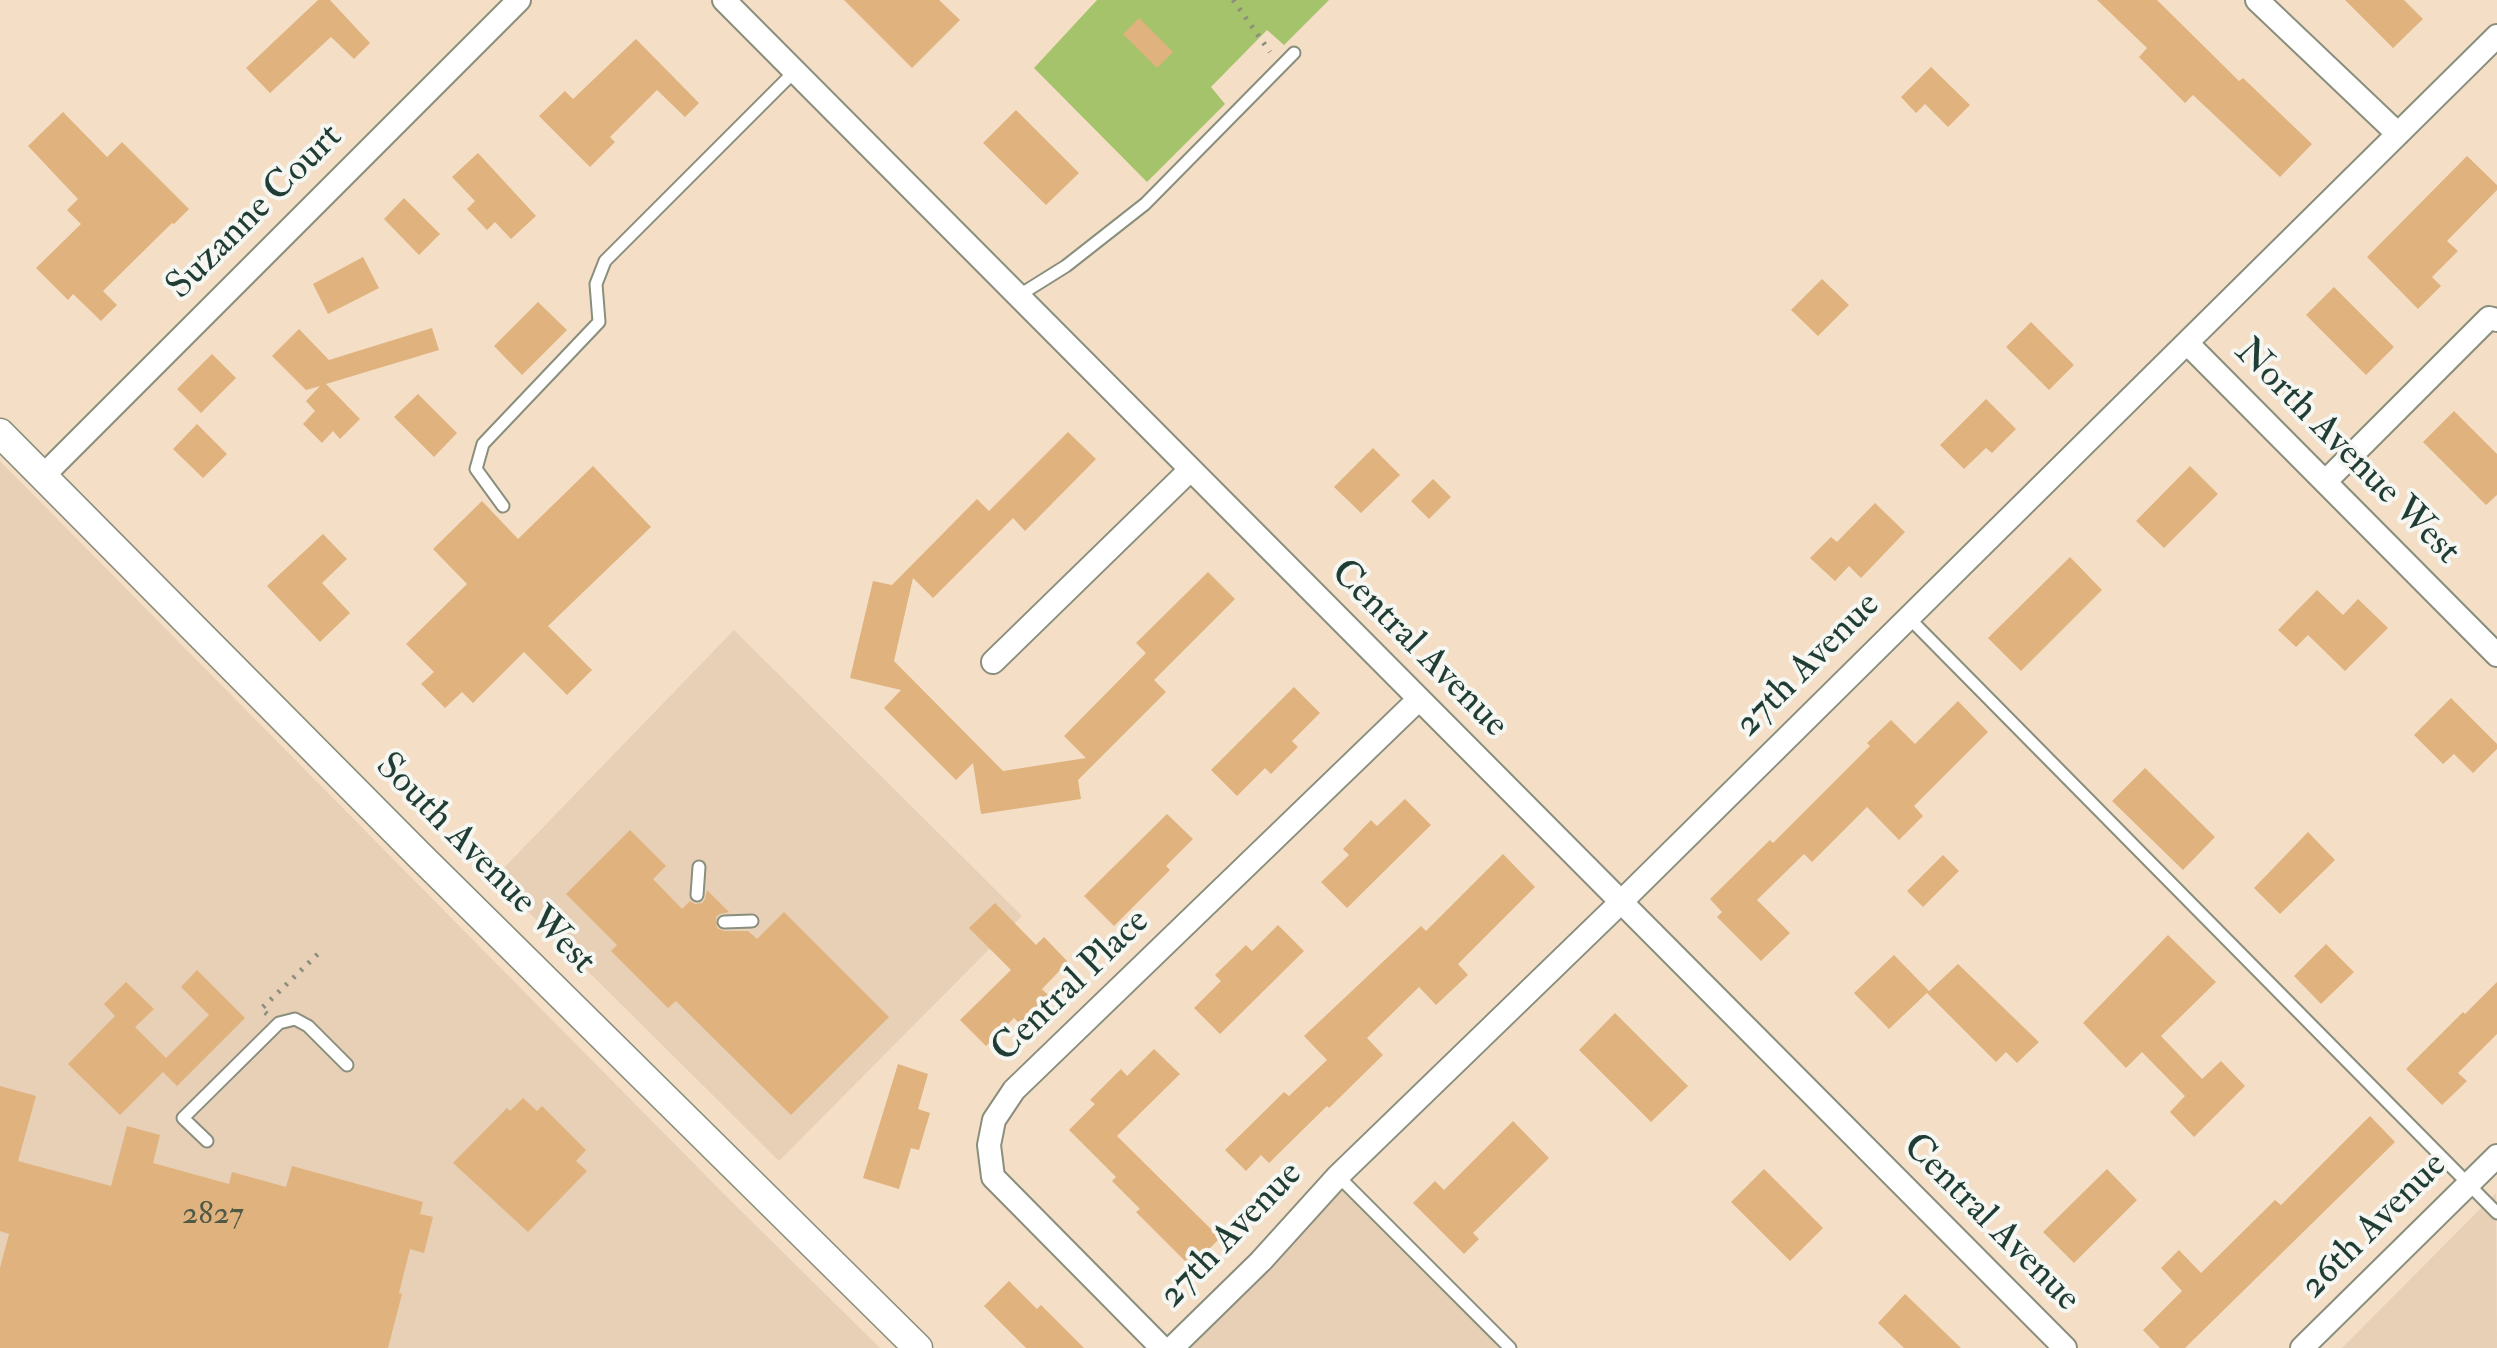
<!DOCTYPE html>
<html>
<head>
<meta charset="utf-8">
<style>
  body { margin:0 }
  canvas { display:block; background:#f4dfc6 }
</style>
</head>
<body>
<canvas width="2497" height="1348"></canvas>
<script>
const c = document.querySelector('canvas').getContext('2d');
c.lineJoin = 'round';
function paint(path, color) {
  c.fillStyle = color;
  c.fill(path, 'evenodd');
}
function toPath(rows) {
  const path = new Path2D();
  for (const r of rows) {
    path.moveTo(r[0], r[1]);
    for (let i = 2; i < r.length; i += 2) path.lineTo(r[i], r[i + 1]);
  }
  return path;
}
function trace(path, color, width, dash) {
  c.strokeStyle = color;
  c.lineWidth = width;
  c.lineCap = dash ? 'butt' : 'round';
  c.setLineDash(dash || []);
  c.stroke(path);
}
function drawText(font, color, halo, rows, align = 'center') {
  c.font = font + ' "IM FELL Double Pica",serif';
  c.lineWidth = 8;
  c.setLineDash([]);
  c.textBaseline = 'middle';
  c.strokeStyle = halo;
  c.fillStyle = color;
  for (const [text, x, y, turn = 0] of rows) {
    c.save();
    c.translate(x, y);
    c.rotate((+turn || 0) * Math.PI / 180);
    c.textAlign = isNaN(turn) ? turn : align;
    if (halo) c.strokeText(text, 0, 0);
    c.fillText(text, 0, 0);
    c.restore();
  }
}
paint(toPath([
  [0,461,727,1197,880,1348,0,1348],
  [734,630,1022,916,779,1161,494,878],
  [1338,1176,1510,1348,1171,1348],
  [2496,1193,2497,1348,2342,1348]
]), '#e8d0b7');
paint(toPath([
  [1097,0,1329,0,1284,45,1267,30,1211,87,1225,104,1147,182,1034,68]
]), '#a5c36a');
paint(toPath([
  [318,0,330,0,370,43,354,59,331,37,270,93,246,68],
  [844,0,939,0,960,20,912,68],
  [2097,0,2157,0,2239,81,2243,78,2312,144,2280,177,2193,95,2185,103,2139,57,2147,48],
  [2345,0,2404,0,2423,19,2393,48],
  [1139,18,1173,52,1157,68,1123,34],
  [636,39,699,103,685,117,657,90,610,137,615,142,590,167,539,116,565,91,573,99],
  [1931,67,1970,105,1948,127,1925,104,1916,113,1901,97],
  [1016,110,1079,173,1046,205,983,143],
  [63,112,107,157,122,142,189,209,174,224,172,223,103,291,117,305,101,321,73,294,68,300,36,268,81,224,67,210,78,199,28,146],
  [478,153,536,216,511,239,495,222,487,230,467,209,475,201,452,177],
  [2467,156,2497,185,2497,190,2447,241,2458,251,2432,277,2441,286,2418,309,2367,257],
  [404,198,440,234,419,255,384,219],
  [363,257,379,288,328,314,313,284],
  [1822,279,1849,305,1818,336,1791,310],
  [2334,287,2394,347,2366,375,2306,315],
  [538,302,567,330,522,375,494,346],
  [2031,322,2074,365,2049,390,2006,347],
  [432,328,439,350,326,384,360,419,340,439,333,431,322,443,303,424,315,411,306,401,320,386,306,390,272,356,299,329,329,360],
  [212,354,236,378,201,413,177,389],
  [418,394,457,433,434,457,394,417],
  [1986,399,2016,429,1992,453,1986,448,1964,469,1940,445],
  [2454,411,2497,454,2497,495,2486,505,2423,442],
  [197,424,227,454,203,478,173,449],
  [1068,432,1096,459,1025,531,1013,518,933,598,913,578,894,661,1003,771,1086,758,1064,736,1146,653,1136,643,1208,572,1235,599,1154,680,1166,692,1078,780,1081,799,981,814,973,763,956,780,884,708,901,690,850,678,873,581,892,585,977,499,989,511],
  [1373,448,1400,475,1361,513,1334,487],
  [593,466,651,527,548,626,592,670,567,695,524,652,473,703,462,692,445,708,421,684,434,672,406,644,467,584,433,549,482,501,518,539],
  [2190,466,2218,494,2164,548,2136,521],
  [1433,479,1451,497,1429,519,1411,501],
  [1875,503,1905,532,1861,578,1849,566,1835,581,1810,558,1831,537,1837,542],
  [323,534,347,559,322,583,350,613,320,642,267,586],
  [2070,557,2102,590,2021,671,1988,638],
  [2317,590,2343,615,2358,599,2388,628,2345,671,2308,635,2296,647,2278,630],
  [1294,687,1320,713,1292,741,1298,747,1271,774,1265,768,1237,796,1211,770],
  [2451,698,2497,744,2497,749,2473,773,2454,754,2443,764,2414,735],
  [1958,701,1988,732,1914,806,1923,816,1899,840,1867,807,1812,862,1804,854,1757,900,1790,933,1761,961,1717,917,1722,912,1710,899,1770,840,1773,843,1870,746,1867,743,1891,720,1915,744],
  [2145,768,2215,837,2183,870,2112,801],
  [1405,799,1431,825,1347,908,1321,882,1349,855,1343,849,1371,820,1377,826],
  [1167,814,1193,839,1166,866,1170,870,1114,926,1084,896],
  [630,830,666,866,653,879,682,909,690,901,695,904,702,903,705,899,707,890,729,912,720,914,716,917,717,928,724,931,748,931,757,939,784,912,889,1017,791,1115,676,1001,668,1008,611,951,617,945,566,894],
  [2308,832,2335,860,2280,914,2254,888],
  [1503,854,1535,887,1458,964,1468,975,1436,1005,1419,987,1367,1038,1383,1055,1329,1108,1327,1106,1269,1163,1261,1155,1246,1171,1225,1150,1284,1092,1289,1096,1327,1060,1304,1036,1421,926,1426,931],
  [1943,855,1959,871,1923,907,1907,891],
  [995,903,1036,945,1044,937,1068,962,1042,989,1049,996,1020,1024,1014,1018,986,1046,960,1020,1011,970,969,928],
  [1278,925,1304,951,1220,1034,1194,1008,1221,981,1215,975,1246,945,1252,951],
  [2168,935,2216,982,2161,1036,2202,1079,2221,1061,2245,1086,2194,1137,2170,1112,2185,1096,2142,1052,2126,1068,2083,1023],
  [2326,944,2354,972,2321,1004,2294,976],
  [1894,955,1929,991,1889,1029,1854,993],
  [1958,964,2039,1042,2017,1063,2006,1052,1996,1062,1927,993],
  [197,970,245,1018,177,1086,163,1072,120,1115,68,1064,115,1016,104,1004,126,982,154,1009,135,1027,166,1058,209,1015,181,987],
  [2497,982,2497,1034,2458,1073,2467,1081,2442,1105,2406,1069,2463,1012,2465,1014],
  [1615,1013,1688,1086,1651,1122,1579,1050],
  [1154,1049,1180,1074,1117,1136,1220,1238,1191,1267,1136,1212,1140,1209,1112,1181,1116,1177,1069,1130,1095,1104,1090,1100,1121,1069,1127,1076],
  [898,1064,928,1074,918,1109,930,1113,919,1150,911,1148,899,1189,863,1178],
  [0,1086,36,1096,18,1161,111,1186,127,1126,160,1135,153,1163,229,1184,232,1172,286,1187,292,1166,423,1202,420,1214,433,1217,424,1253,410,1249,399,1293,402,1294,388,1348,0,1348,0,1268,9,1234,0,1231],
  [523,1098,537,1111,542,1106,586,1150,576,1161,587,1171,528,1232,453,1163,507,1108,510,1111],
  [2370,1116,2395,1142,2185,1348,2160,1348,2143,1330,2182,1291,2161,1268,2179,1250,2201,1273,2275,1200,2281,1205],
  [1513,1121,1549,1158,1473,1233,1479,1239,1464,1254,1413,1203,1435,1181,1444,1190],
  [1764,1169,1823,1228,1790,1261,1731,1202],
  [2107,1169,2137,1200,2074,1263,2043,1232],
  [1009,1281,1037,1309,1041,1305,1084,1348,1026,1348,984,1306],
  [1905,1294,1961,1348,1904,1348,1878,1323]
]), '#dfb27e');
const service = toPath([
  [1018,296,1066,266,1145,204,1294,53],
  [503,506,476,469,483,444,599,322,596,284,605,261,795,71],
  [1908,617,2497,1213],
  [697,895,699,867],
  [724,922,752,921],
  [207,1141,183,1118,279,1023,295,1019,308,1026,347,1065],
  [1338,1176,1510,1348]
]);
const minor = toPath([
  [724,0,2065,1348],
  [2257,0,2398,134],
  [2188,344,2497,655],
  [43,476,519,0],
  [2326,481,2489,318,2497,320],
  [993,662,1190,470],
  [1162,1348,993,1177,989,1145,994,1120,1014,1090,1418,700],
  [1172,1348,1261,1261,1338,1176,1620,903,2497,36],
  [2302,1348,2497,1156]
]);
const tertiary = toPath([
  [0,433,419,855,918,1348]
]);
trace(service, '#8a8e7d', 15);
trace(minor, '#8a8e7d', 26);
trace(tertiary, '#8a8e7d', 31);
trace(toPath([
  [1233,0,1270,52],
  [267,1014,261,1009,322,950]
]), '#8a8e7d', 5, [2.5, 8]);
trace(service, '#fff', 11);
trace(minor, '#fff', 22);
trace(tertiary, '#fff', 28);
drawText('32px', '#4f5a46', null, [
  ["2827",213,1216]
]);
drawText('38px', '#1f3d34', '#f6f6f2', [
  ["Suzanne Court",256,213,-45],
  ["North Avenue West",2346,453,45],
  ["Central Avenue",1418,650,45],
  ["27th Avenue",1809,666,-45],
  ["South Avenue West",484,865,45],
  ["Central Place",1072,987,-44],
  ["Central Avenue",1990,1224,45],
  ["26th Avenue",2375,1227,-45],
  ["27th Avenue",1232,1236,-46]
]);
</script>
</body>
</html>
